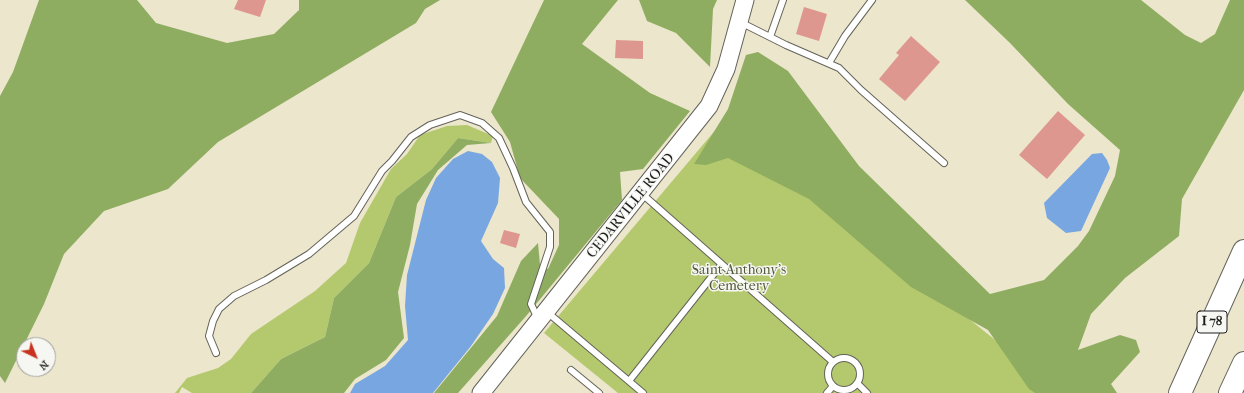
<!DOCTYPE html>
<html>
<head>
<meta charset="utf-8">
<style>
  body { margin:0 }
  #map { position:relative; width:1244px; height:393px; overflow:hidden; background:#ebe6cc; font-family:"IM FELL French Canon",serif }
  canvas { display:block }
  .north { position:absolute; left:16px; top:337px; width:40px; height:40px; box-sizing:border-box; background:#f6f6f2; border:1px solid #9f9f9c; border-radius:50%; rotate:137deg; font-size:11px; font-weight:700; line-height:16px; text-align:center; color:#1c1c1c }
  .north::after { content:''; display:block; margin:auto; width:14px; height:18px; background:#c8321e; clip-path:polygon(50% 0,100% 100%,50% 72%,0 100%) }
</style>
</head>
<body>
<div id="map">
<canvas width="1244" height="393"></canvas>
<div class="north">N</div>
</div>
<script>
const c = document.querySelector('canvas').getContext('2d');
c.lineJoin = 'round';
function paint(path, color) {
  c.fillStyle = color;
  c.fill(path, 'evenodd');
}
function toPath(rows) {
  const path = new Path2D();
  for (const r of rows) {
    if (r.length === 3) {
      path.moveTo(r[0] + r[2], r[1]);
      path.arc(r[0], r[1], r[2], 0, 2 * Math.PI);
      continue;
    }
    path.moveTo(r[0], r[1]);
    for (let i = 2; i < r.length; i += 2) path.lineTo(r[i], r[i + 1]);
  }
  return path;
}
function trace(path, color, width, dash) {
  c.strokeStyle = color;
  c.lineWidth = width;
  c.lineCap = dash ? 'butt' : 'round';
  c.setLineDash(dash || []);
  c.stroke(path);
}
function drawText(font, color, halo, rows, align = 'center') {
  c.font = font + ' "IM FELL French Canon",serif';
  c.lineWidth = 3;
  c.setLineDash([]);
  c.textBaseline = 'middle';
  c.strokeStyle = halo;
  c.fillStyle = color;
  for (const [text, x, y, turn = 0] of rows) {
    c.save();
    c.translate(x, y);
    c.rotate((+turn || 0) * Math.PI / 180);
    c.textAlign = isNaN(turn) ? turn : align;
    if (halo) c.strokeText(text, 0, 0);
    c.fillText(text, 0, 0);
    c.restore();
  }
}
paint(toPath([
  [723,121,1061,393,618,393,544,333],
  [467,125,493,136,491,143,458,138,432,169,396,197,369,263,334,298,325,337,281,359,251,393,192,393,182,387,179,393,175,393,187,378,218,368,231,359,251,334,315,291,346,263,360,223,391,169,407,154,420,135,447,126]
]), '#b4c96d');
paint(toPath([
  [39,0,137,0,156,23,227,43,274,34,299,10,299,0,440,0,425,9,416,23,218,142,168,189,104,211,64,254,44,304,5,383,0,376,0,96,13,72],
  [544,0,618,0,582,44,650,93,690,111,643,169,620,172,622,200,527,315,458,393,434,393,497,316,521,261,538,243,540,265,548,269,559,245,559,219,520,178,510,142,491,112],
  [639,0,717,0,713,9,710,67,676,33,647,21],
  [965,0,1141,0,1185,35,1201,43,1215,34,1230,0,1244,0,1244,90,1182,199,1179,236,1125,278,1091,314,1078,350,1120,335,1136,340,1140,352,1111,384,1117,393,1035,393,1029,389,988,330,911,287,809,199,728,158,706,165,694,164,728,109,746,55,758,52,788,71,859,166,990,294,1044,280,1078,246,1089,231,1115,176,1120,150,1068,104,1010,43],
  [458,138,491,143,467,145,438,170,417,204,410,245,398,292,404,338,386,360,355,379,344,393,251,393,281,359,325,337,334,298,369,263,396,197,432,169]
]), '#8fad60');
paint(toPath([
  [468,151,482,154,492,162,500,178,498,203,481,241,493,259,504,268,505,288,493,314,471,346,433,393,350,393,355,384,385,366,408,340,405,306,407,275,426,200,436,178,453,159],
  [1102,153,1107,160,1110,168,1081,231,1066,233,1047,218,1044,203,1092,154]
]), '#78a6e1');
paint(toPath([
  [238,0,266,0,260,17,234,9],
  [804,7,827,14,819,41,796,34],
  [911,36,940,62,905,101,879,79,899,55,896,53],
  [616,40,643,41,643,59,615,58],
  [1058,111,1085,135,1047,179,1019,155],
  [504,230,520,234,516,248,500,243]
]), '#de978f');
const service = toPath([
  [740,22,786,45,839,68,861,90,944,163],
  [770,37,783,0],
  [829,63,845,36,872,0],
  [641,193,833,362],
  [547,312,643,393],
  [216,353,209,336,213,321,219,309,234,296,266,280,309,254,354,216,382,171,392,161,411,137,430,125,460,115,482,123,499,138,513,168,526,202,550,232,550,247,531,304,538,319],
  [844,374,16],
  [571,370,599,393],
  [629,381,721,265],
  [857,383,867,393],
  [827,393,833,386]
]);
const secondary = toPath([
  [481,393,709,106,726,69,745,0]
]);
const motorway = toPath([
  [1180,393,1244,251],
  [1230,393,1244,363]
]);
trace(service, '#64635a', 8);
trace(secondary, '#64635a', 19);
trace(motorway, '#64635a', 24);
trace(service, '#fff', 6);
trace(secondary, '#fff', 17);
trace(motorway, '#fff', 22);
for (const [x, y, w] of [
  [1212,322,30]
]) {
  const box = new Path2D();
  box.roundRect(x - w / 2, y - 11, w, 22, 3);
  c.fillStyle = '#f6f6f2';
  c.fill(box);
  trace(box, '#1c1c1c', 1);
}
drawText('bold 13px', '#1c1c1c', null, [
  ["I 78",1212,322]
]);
drawText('14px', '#1c1c1c', '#f6f6f2', [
  ["CEDARVILLE ROAD",631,206,-51]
]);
drawText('14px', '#515938', '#f6f6f2', [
  ["Saint Anthony's",739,271],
  ["Cemetery",739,287]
]);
</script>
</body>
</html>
